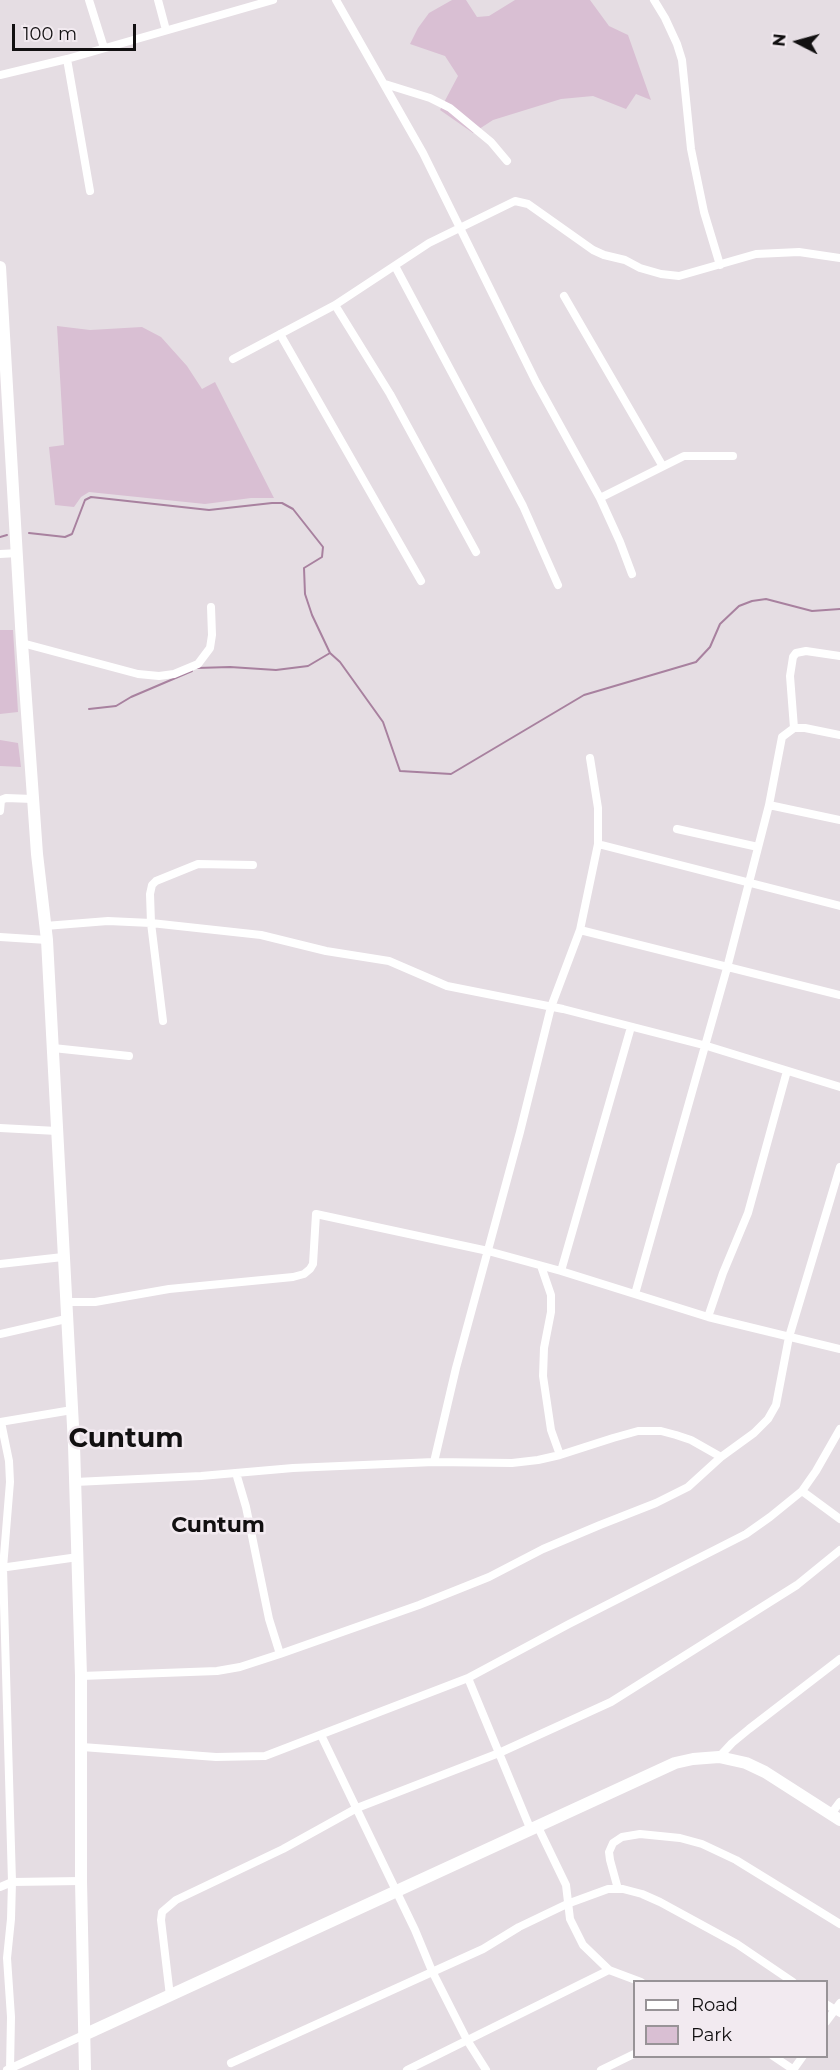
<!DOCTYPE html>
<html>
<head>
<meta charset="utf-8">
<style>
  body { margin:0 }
  #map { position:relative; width:840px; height:2070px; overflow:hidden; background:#e5dde3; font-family:Montserrat,sans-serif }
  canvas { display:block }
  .legend { position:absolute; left:633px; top:1980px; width:195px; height:78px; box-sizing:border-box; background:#f2eaf0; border:2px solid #989397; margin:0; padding:8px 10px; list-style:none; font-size:18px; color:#121011 }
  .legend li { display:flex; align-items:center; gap:12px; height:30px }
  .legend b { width:30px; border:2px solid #989397 }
  .north { position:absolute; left:768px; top:12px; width:60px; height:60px; -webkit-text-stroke:4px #f2eaf0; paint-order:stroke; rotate:276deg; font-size:16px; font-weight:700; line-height:24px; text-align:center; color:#121011 }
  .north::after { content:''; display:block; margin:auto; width:21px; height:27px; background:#121011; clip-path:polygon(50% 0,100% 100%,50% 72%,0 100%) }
  .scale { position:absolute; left:12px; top:24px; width:124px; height:27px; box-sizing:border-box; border:3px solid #121011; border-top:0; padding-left:8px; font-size:18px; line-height:21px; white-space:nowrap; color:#121011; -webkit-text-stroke:4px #f2eaf0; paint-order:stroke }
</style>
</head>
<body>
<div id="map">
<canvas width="840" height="2070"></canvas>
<ul class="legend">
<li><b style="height:8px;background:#fff"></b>Road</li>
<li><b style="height:16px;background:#d9bfd3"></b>Park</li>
</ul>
<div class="north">N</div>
<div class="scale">100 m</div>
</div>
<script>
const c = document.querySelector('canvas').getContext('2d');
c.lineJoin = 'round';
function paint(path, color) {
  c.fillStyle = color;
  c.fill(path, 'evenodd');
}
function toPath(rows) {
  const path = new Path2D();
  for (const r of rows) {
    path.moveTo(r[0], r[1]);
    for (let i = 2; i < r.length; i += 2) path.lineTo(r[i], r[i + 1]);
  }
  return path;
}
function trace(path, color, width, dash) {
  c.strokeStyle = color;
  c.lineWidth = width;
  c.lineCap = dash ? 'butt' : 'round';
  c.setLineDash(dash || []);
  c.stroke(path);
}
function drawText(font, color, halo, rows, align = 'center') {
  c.font = font + ' Montserrat,sans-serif';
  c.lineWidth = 5;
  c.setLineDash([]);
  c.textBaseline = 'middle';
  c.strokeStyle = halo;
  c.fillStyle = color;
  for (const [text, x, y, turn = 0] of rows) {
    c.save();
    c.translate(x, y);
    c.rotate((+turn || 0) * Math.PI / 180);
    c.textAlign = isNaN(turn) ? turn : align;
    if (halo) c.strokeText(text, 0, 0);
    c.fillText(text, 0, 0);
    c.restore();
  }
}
paint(toPath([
  [452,0,466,0,477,17,489,16,515,0,590,0,609,26,628,35,651,100,636,94,626,109,593,96,561,99,493,120,473,133,440,110,458,76,445,56,410,44,418,28,429,13],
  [57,326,90,330,142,327,161,337,187,366,202,389,215,382,274,498,251,498,205,504,89,492,81,497,74,507,55,505,49,447,64,445],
  [0,630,13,630,18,712,0,714],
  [0,740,18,743,21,767,0,766]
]), '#d9bfd3');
trace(toPath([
  [29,533,65,537,72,534,85,500,91,497,209,510,272,503,282,503,293,509,323,547,322,557,304,568,305,594,312,615,330,653,340,662,383,722,400,771,451,774,584,695,696,662,710,647,720,624,739,606,752,601,766,599,812,611,840,609],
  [0,537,7,535],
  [197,668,230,667,276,670,308,666,330,653],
  [89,709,116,706,131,697,192,671]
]), '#a8819f', 2);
trace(toPath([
  [89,0,104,48],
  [158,0,166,30],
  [336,0,423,153,536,382,600,498,620,542,632,574],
  [654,0,665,18,677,44,682,60,691,149,704,212,720,265],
  [67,59,90,191],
  [0,75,67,59,273,0],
  [385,84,430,98,450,108,491,142,507,161],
  [395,266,523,506,558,585],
  [564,296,662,465],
  [335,305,390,394,476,552],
  [280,334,421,581],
  [233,359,335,305,429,243,515,201,528,204,593,250,604,255,625,260,640,268,661,274,679,276,756,254,799,252,840,258],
  [600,498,684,456,733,456],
  [0,554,18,553],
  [22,643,138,674,159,676,174,674,198,664,210,648,212,635,211,607],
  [794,728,790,676,793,657,796,653,806,651,840,656],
  [769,805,840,820],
  [0,811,1,800,6,798,33,799],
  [677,829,758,847],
  [598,844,840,906],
  [45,926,108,921,151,923,261,935,326,951,389,961,447,986,563,1009,707,1046,840,1087],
  [580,930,840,995],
  [0,937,47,940],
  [163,1021,151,923,150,894,152,885,156,881,198,864,253,865],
  [53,1048,129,1056],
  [0,1128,57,1131],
  [0,1264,63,1257],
  [541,1266,551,1295,551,1312,544,1348,543,1376,551,1430,560,1455],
  [561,1271,631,1027],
  [635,1294,727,968,769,805,782,737,794,728,805,728,840,735],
  [65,1302,95,1302,169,1289,293,1277,304,1274,310,1269,313,1264,316,1214,488,1251,561,1271,708,1317,840,1349],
  [708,1317,723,1273,748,1213,787,1071],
  [0,1334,66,1319],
  [0,1422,72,1410],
  [1,1422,9,1461,10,1482,3,1568,12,1882,11,1919,7,1958,11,2017,10,2069],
  [434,1462,456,1368,520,1132,551,1007,580,930,598,844,598,808,590,758],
  [236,1473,246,1507,269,1619,280,1654,419,1605,489,1577,543,1549,600,1525,656,1503,688,1487,721,1457],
  [75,1482,201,1476,293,1468,434,1462,512,1463,538,1460,560,1455,613,1438,638,1431,661,1431,676,1435,691,1440,721,1457,754,1433,768,1419,776,1405,789,1337,840,1167],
  [802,1491,840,1519],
  [0,1568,78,1557],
  [81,1676,217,1671,240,1667,280,1654],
  [468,1678,530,1828],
  [321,1735,415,1930,432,1971,467,2040,486,2070],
  [82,1747,216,1757,265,1756,468,1678,569,1624,746,1534,770,1517,802,1491,816,1471,840,1429],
  [719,1757,732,1743,749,1729,840,1659],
  [831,1814,840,1802],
  [537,1825,566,1885,570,1919,583,1945,609,1970,641,1982],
  [0,1887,12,1882,81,1881],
  [618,1889,610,1860,609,1852,613,1843,622,1837,640,1834,680,1838,702,1844,736,1860,840,1924],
  [170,1996,161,1920,162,1912,176,1900,283,1849,357,1808,499,1753,611,1702,797,1585,840,1550],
  [826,2004,840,2013],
  [826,2022,840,2003],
  [773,2056,794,2070],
  [231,2063,483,1949,519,1927,567,1904,608,1889,623,1889,642,1894,660,1902,737,1944,793,1982],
  [7,2070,86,2034],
  [407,2070,609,1970],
  [601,2070,634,2054],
  [793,2070,803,2056]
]), '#fff', 8);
trace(toPath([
  [0,267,22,643,37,854,47,940,74,1445,81,1676,81,1881,85,2070],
  [86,2034,675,1763,693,1759,719,1757,746,1763,765,1772,840,1820]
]), '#fff', 12);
drawText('bold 22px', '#121011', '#f2eaf0', [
  ["Cuntum",218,1526]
]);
drawText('bold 27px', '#121011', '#f2eaf0', [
  ["Cuntum",126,1439]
]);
</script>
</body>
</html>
